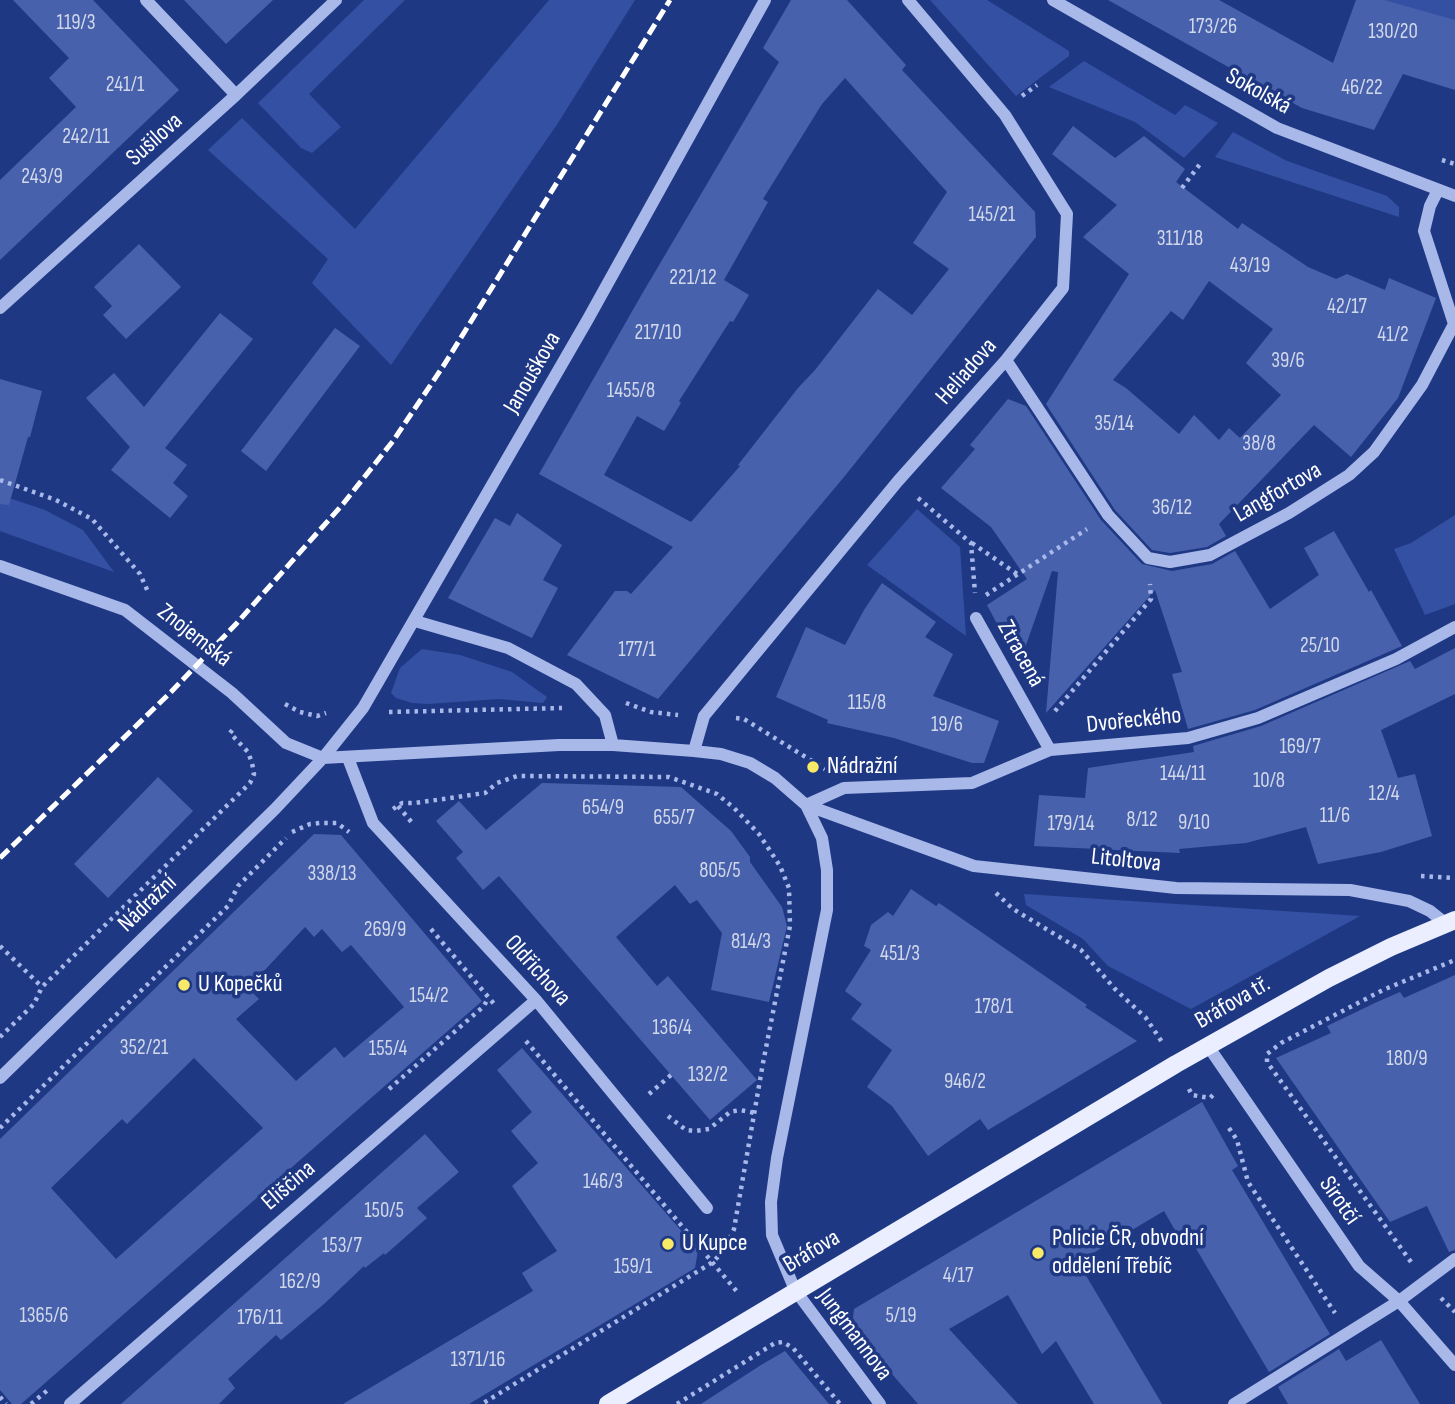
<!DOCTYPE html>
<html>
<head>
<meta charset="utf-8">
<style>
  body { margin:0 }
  canvas { display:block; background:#1f3884 }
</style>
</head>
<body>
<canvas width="1455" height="1404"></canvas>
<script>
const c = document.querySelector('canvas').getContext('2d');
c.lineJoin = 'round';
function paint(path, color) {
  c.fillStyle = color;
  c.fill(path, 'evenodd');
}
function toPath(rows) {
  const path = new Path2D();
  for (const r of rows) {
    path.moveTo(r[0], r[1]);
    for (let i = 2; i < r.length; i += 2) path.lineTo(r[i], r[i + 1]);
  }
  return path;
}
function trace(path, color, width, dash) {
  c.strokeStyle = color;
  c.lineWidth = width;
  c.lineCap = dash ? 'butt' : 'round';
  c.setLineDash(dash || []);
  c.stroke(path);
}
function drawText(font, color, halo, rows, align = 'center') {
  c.font = font + ' "Sofia Sans Condensed",sans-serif';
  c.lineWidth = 7;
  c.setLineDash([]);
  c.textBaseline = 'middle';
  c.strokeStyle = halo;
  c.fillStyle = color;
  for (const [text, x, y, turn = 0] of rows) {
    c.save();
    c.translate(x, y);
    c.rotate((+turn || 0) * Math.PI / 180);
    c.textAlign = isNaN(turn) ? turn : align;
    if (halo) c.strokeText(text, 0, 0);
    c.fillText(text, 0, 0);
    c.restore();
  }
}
paint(toPath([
  [364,0,405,0,309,94,341,127,312,153,301,148,258,103],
  [549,0,635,0,558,123,391,365,312,283,328,259,208,150,242,118,355,229],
  [930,0,987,0,1069,51,1069,56,1016,96],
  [1372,0,1455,0,1455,23],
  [1084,61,1175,115,1185,105,1218,123,1184,158,1135,122,1049,87],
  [1233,132,1287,161,1387,196,1399,207,1399,217,1215,157],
  [0,495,45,510,83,530,114,572,0,531],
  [917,509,960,547,966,636,867,565],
  [1455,515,1455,604,1425,615,1394,549,1411,543],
  [422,649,460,655,512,672,547,697,543,703,499,699,428,704,412,703,396,698,391,693,400,668],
  [1024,894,1360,916,1191,1009,1108,966,1083,939,1026,905]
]), '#3350a2');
paint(toPath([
  [13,0,93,0,179,90,0,260,0,180,76,107,49,78,69,58],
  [184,0,273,0,226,44],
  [791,0,847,0,906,65,902,70,1035,212,1036,237,844,477,658,699,567,655,615,591,627,591,631,594,673,547,539,474,642,294,779,62,763,48],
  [845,78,947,192,913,243,949,269,912,315,878,289,815,370,798,388,738,465,740,466,691,522,604,475,637,416,664,431,681,403,679,401,730,321,733,322,749,295,724,280,768,202,763,199,822,104],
  [1108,0,1219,0,1333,63,1356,0,1384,0,1455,20,1455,90,1403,74,1374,130,1302,108],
  [1073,126,1115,158,1144,136,1185,169,1176,182,1238,229,1242,223,1308,267,1336,279,1347,274,1385,290,1389,278,1436,298,1398,398,1351,457,1314,425,1219,524,1226,536,1207,547,1170,553,1152,550,1115,510,1046,404,1129,274,1083,237,1117,205,1052,154],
  [1209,281,1273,329,1246,363,1281,395,1240,438,1229,428,1219,440,1194,415,1179,434,1126,388,1113,380,1171,311,1183,320],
  [139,244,181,287,126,339,103,315,112,306,94,287],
  [220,313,253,339,165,448,187,465,173,483,188,496,170,518,111,470,130,447,86,398,114,373,144,407],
  [335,328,360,346,266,471,241,451],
  [0,379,42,391,30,437,28,437,9,505,0,504],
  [1008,399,1026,406,1101,520,1142,564,1172,571,1212,564,1235,551,1270,609,1319,575,1304,548,1334,531,1369,592,1371,590,1402,646,1255,710,1188,729,1172,674,1182,672,1155,590,1046,713,1058,572,1052,571,1019,665,987,605,1027,579,991,527,941,488,975,449,970,445],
  [517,513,562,545,543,580,558,588,532,638,448,598,495,518,510,526],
  [882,583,936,622,925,637,953,654,933,696,999,721,984,763,972,763,894,738,827,723,828,720,776,697,806,627,845,645,864,610],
  [1455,648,1455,694,1381,730,1398,778,1415,774,1432,836,1381,852,1318,864,1306,827,1246,843,1179,849,1180,853,1034,846,1039,795,1085,798,1088,768,1194,752,1193,746,1261,726,1410,661,1415,669],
  [158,777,193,811,108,898,74,864],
  [542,783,681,787,731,831,750,857,750,862,782,907,787,926,769,1002,711,990,722,933,697,900,690,904,675,885,616,937,657,986,668,976,757,1080,710,1120,499,876,483,890,456,858,463,852,436,821,459,801,486,830],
  [314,834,341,835,482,1001,21,1404,12,1404,0,1390,0,1139],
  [305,927,314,937,322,929,342,952,351,945,404,1007,344,1058,335,1047,296,1081,236,1019,259,999,248,988],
  [194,1058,263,1128,116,1259,51,1188,122,1119,127,1124],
  [911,889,936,906,939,903,1087,1005,1085,1007,1137,1041,988,1130,980,1119,928,1156,892,1106,867,1087,892,1050,851,1019,862,1004,845,991,871,950,864,946,871,925,888,912,893,916],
  [1455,975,1455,1250,1449,1252,1427,1206,1390,1222,1276,1058,1331,1033,1327,1026,1377,1002,1400,992,1404,998],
  [522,1048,698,1250,695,1268,469,1404,343,1404,533,1291,522,1273,557,1251,512,1186,538,1163,511,1131,532,1112,497,1070],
  [1202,1102,1238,1166,1232,1170,1330,1334,1269,1372,1191,1240,1183,1244,1164,1211,1078,1262,1162,1404,1094,1404,1056,1341,1042,1354,1008,1295,949,1329,1018,1404,918,1404,852,1328,854,1309],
  [425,1134,459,1172,417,1208,427,1218,385,1255,384,1253,365,1268,364,1266,324,1304,281,1340,276,1335,228,1379,235,1388,219,1404,121,1404],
  [1381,1340,1420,1404,1288,1404,1278,1387,1339,1349,1346,1361],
  [785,1351,829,1404,701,1404,761,1365]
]), '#4861ad');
trace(toPath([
  [1022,96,1037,85],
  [1442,160,1455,164],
  [1182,188,1200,164],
  [0,480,56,500,92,519,140,574,149,594],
  [918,498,971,543,975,593],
  [972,543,1017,574],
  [986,595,1087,529],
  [626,703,651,712,678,715],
  [285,704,300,712,317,716,326,713],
  [1055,711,1151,599,1150,584],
  [389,712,562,708],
  [736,718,744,719,825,769],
  [398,806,414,825],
  [393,809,402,803,415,803,485,793,497,783,517,776,669,777,717,794,734,808,759,834,780,866,789,888,790,926,763,1063,734,1229,725,1249,713,1262,482,1404],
  [292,832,310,824,320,823,337,823,349,832],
  [1421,876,1455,878],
  [996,893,1013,909,1081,950,1115,989,1146,1018,1162,1042],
  [431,929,495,1005],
  [0,946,42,987],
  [0,1037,34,1004,42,987,250,783,254,774,252,763,248,752,230,733,234,728],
  [526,1041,739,1294],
  [389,1089,484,1006,488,998],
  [1189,1089,1192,1095,1210,1098,1213,1095],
  [649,1094,671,1075],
  [668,1116,686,1130,695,1131,709,1129,730,1112,740,1110,755,1113],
  [0,1128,228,906,238,886,286,838],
  [1229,1128,1237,1140,1248,1182,1335,1313],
  [1411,1262,1267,1062,1267,1054,1281,1043,1383,990,1455,960],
  [1441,1298,1455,1312],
  [0,1397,6,1404],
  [31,1404,49,1389],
  [677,1404,775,1343,783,1342,793,1348,840,1404]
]), '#a7b8e9', 4.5, [3.5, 5]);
trace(toPath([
  [146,0,236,95],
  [1053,0,1277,128,1455,196],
  [0,308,236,95,336,0],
  [1006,360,1108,515,1148,558,1170,562,1210,555,1289,513,1349,475,1374,452,1422,385,1454,324,1424,231,1430,206,1438,190],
  [0,566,125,610,232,693,286,743,323,758,559,745,613,745,694,751,721,754,750,763,775,778,806,805,822,838,827,870,827,910,777,1158,771,1202,772,1235,795,1290,880,1404],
  [976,618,1050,750],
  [415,621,508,648,576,684,605,715,613,745],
  [694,751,704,716,898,481,1006,360,1063,288,1067,214,1005,115,908,0],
  [348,758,373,823,536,1000,707,1208],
  [806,805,844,788,972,783,1050,750,1188,738,1258,718,1396,659,1455,627],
  [806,805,974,866,1176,888,1350,890,1409,901,1430,911,1445,923],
  [1208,1046,1359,1266,1399,1301,1455,1365],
  [0,1078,275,809,323,758,363,708,588,319,765,0],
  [70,1404,536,1000],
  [1234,1404,1399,1301,1455,1259]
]), '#a7b8e9', 12);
trace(toPath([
  [608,1404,1176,1064,1329,978,1391,947,1455,920]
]), '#eaeefe', 18);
trace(toPath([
  [0,858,171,692,236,624,343,504,393,441,444,365,670,0]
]), '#fff', 5, [12, 5]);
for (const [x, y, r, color] of [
  [813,767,7,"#f8e967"],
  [184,985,7,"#f8e967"],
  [668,1244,7,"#f8e967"],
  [1038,1253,7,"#f8e967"]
]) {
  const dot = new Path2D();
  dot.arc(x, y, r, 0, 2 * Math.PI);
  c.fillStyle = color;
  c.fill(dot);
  trace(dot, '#1f3884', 2.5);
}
drawText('21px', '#d1d8ea', null, [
  ["119/3",76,24],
  ["173/26",1213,28],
  ["130/20",1393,33],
  ["241/1",125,86],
  ["46/22",1362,89],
  ["242/11",86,138],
  ["243/9",42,178],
  ["145/21",992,216],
  ["311/18",1180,240],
  ["43/19",1250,267],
  ["221/12",693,279],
  ["42/17",1347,308],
  ["217/10",658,334],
  ["41/2",1393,336],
  ["39/6",1288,362],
  ["1455/8",631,392],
  ["35/14",1114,425],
  ["38/8",1259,445],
  ["36/12",1172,509],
  ["25/10",1320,647],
  ["177/1",637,651],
  ["115/8",867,704],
  ["19/6",947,726],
  ["169/7",1300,748],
  ["144/11",1183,775],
  ["10/8",1269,782],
  ["12/4",1384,795],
  ["654/9",603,809],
  ["11/6",1335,817],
  ["655/7",674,819],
  ["8/12",1142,821],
  ["9/10",1194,824],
  ["179/14",1071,825],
  ["805/5",720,872],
  ["338/13",332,875],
  ["269/9",385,931],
  ["814/3",751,943],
  ["451/3",900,955],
  ["154/2",429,997],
  ["178/1",994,1008],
  ["136/4",672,1029],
  ["352/21",144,1049],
  ["155/4",388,1050],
  ["180/9",1407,1060],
  ["132/2",708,1076],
  ["946/2",965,1083],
  ["146/3",603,1183],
  ["150/5",384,1212],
  ["153/7",342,1247],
  ["159/1",633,1268],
  ["4/17",958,1277],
  ["162/9",300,1283],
  ["1365/6",44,1317],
  ["5/19",901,1317],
  ["176/11",260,1319],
  ["1371/16",478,1361]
]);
drawText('24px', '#fff', '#1f3884', [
  ["Sokolská",1258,92,29],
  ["Sušilova",155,140,-42],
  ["Heliadova",967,372,-49],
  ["Janouškova",533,373,-60],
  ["Langfortova",1278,493,-30],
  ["Znojemská",194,636,38],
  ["Ztracená",1020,654,61],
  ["Dvořeckého",1134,721,-6],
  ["Litoltova",1126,861,6],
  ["Nádražní",148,904,-44],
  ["Oldřichova",537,971,48],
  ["Bráfova tř.",1233,1003,-30],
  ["Eliščina",289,1186,-41],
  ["Sirotčí",1339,1201,55],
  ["Bráfova",812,1252,-31],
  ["Jungmannova",854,1335,53]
]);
drawText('24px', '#fff', '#1f3884', [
  ["Nádražní",827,767],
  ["U Kopečků",198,985],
  ["Policie ČR, obvodní",1052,1239],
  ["oddělení Třebíč",1052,1267],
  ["U Kupce",682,1244]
], 'left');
</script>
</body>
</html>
